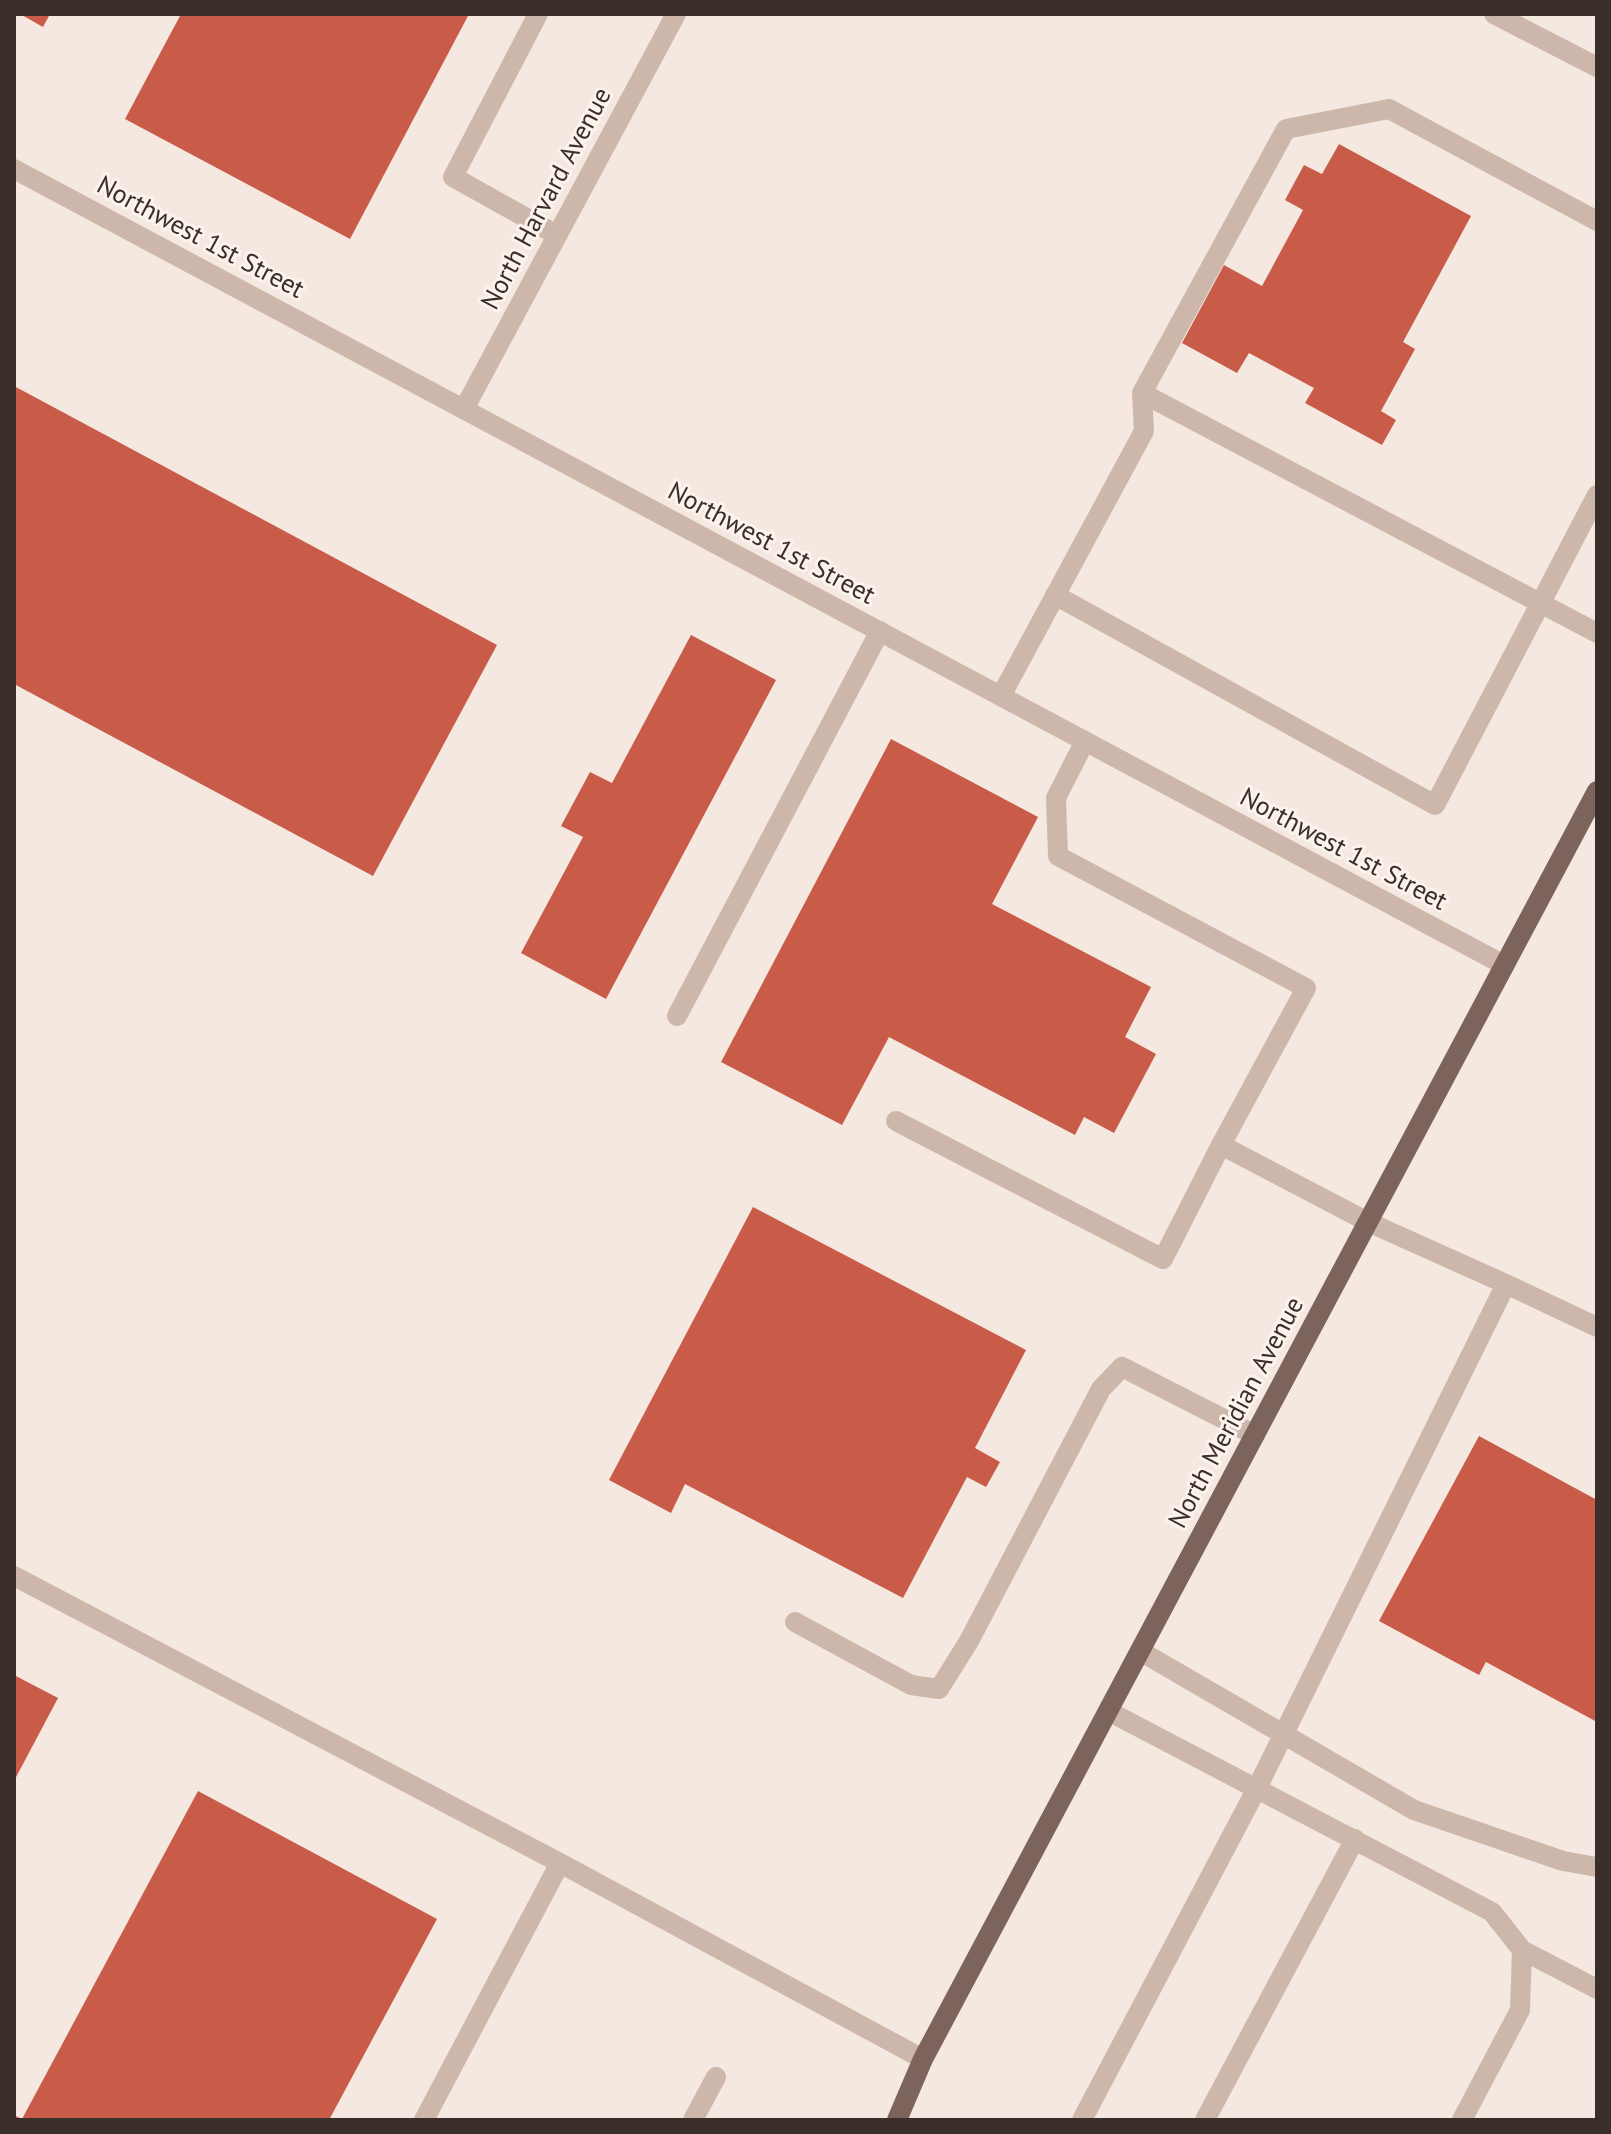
<!DOCTYPE html>
<html>
<head>
<meta charset="utf-8">
<style>
  body { margin:0 }
  #map { position:relative; width:1611px; height:2134px; overflow:hidden; background:#f4e8e0; font-family:"PT Sans",sans-serif }
  canvas { display:block }
  .frame { position:absolute; inset:0; border:16px solid #3a2e2a; pointer-events:none }
</style>
</head>
<body>
<div id="map">
<canvas width="1611" height="2134"></canvas>
<div class="frame"></div>
</div>
<script>
const c = document.querySelector('canvas').getContext('2d');
c.lineJoin = 'round';
function paint(path, color) {
  c.fillStyle = color;
  c.fill(path, 'evenodd');
}
function toPath(rows) {
  const path = new Path2D();
  for (const r of rows) {
    path.moveTo(r[0], r[1]);
    for (let i = 2; i < r.length; i += 2) path.lineTo(r[i], r[i + 1]);
  }
  return path;
}
function trace(path, color, width, dash) {
  c.strokeStyle = color;
  c.lineWidth = width;
  c.lineCap = dash ? 'butt' : 'round';
  c.setLineDash(dash || []);
  c.stroke(path);
}
function drawText(font, color, halo, rows, align = 'center') {
  c.font = font + ' "PT Sans",sans-serif';
  c.lineWidth = 6;
  c.setLineDash([]);
  c.textBaseline = 'middle';
  c.strokeStyle = halo;
  c.fillStyle = color;
  for (const [text, x, y, turn = 0] of rows) {
    c.save();
    c.translate(x, y);
    c.rotate((+turn || 0) * Math.PI / 180);
    c.textAlign = isNaN(turn) ? turn : align;
    if (halo) c.strokeText(text, 0, 0);
    c.fillText(text, 0, 0);
    c.restore();
  }
}
paint(toPath([
  [20,14,50,14,43,27],
  [181,14,469,14,350,239,125,119],
  [1339,144,1471,216,1403,342,1415,349,1381,411,1396,420,1382,445,1305,403,1314,388,1249,353,1237,373,1182,343,1224,265,1262,286,1303,210,1285,200,1304,165,1322,174],
  [14,386,497,645,373,876,14,684],
  [691,635,776,680,606,999,521,953,583,837,561,826,590,772,612,783],
  [891,739,1038,817,992,904,1151,987,1125,1037,1156,1054,1114,1133,1084,1117,1075,1135,889,1037,842,1125,721,1062],
  [753,1207,1026,1350,975,1448,1000,1462,986,1487,967,1477,903,1598,685,1484,671,1513,609,1480],
  [1479,1436,1597,1500,1597,1722,1486,1662,1479,1675,1379,1621],
  [14,1675,58,1698,14,1781],
  [198,1791,437,1919,329,2120,14,2120,14,2115,22,2119]
]), '#c85c49');
trace(toPath([
  [538,14,453,177,557,235],
  [1494,14,1597,67],
  [14,169,1504,965],
  [1597,221,1389,109,1286,129,1142,393,1597,633],
  [464,409,676,14],
  [1055,595,1435,805,1597,495],
  [1001,696,1144,431,1142,393],
  [1085,741,1056,798,1058,856,1306,988,1221,1145],
  [677,1016,880,631],
  [896,1121,1163,1259,1221,1145,1368,1222,1506,1284,1257,1788,1082,2120],
  [1506,1284,1597,1327],
  [14,1576,560,1863],
  [795,1622,911,1685,939,1689,969,1641,1101,1389,1122,1367,1255,1435],
  [1140,1651,1414,1810,1563,1861,1597,1867],
  [1108,1711,1492,1912,1522,1950,1520,2010,1462,2120],
  [1522,1950,1597,1989],
  [424,2120,560,1863,923,2059],
  [693,2120,716,2077],
  [1205,2120,1355,1839]
]), '#cdb7ab', 20);
trace(toPath([
  [897,2120,923,2059,1597,791]
]), '#7c635b', 20);
drawText('26px', '#3a2e2a', '#fbf3ec', [
  ["North Harvard Avenue",547,199,-62],
  ["Northwest 1st Street",200,238,28],
  ["Northwest 1st Street",771,544,28],
  ["Northwest 1st Street",1343,850,28],
  ["North Meridian Avenue",1237,1413,-62]
]);
</script>
</body>
</html>
